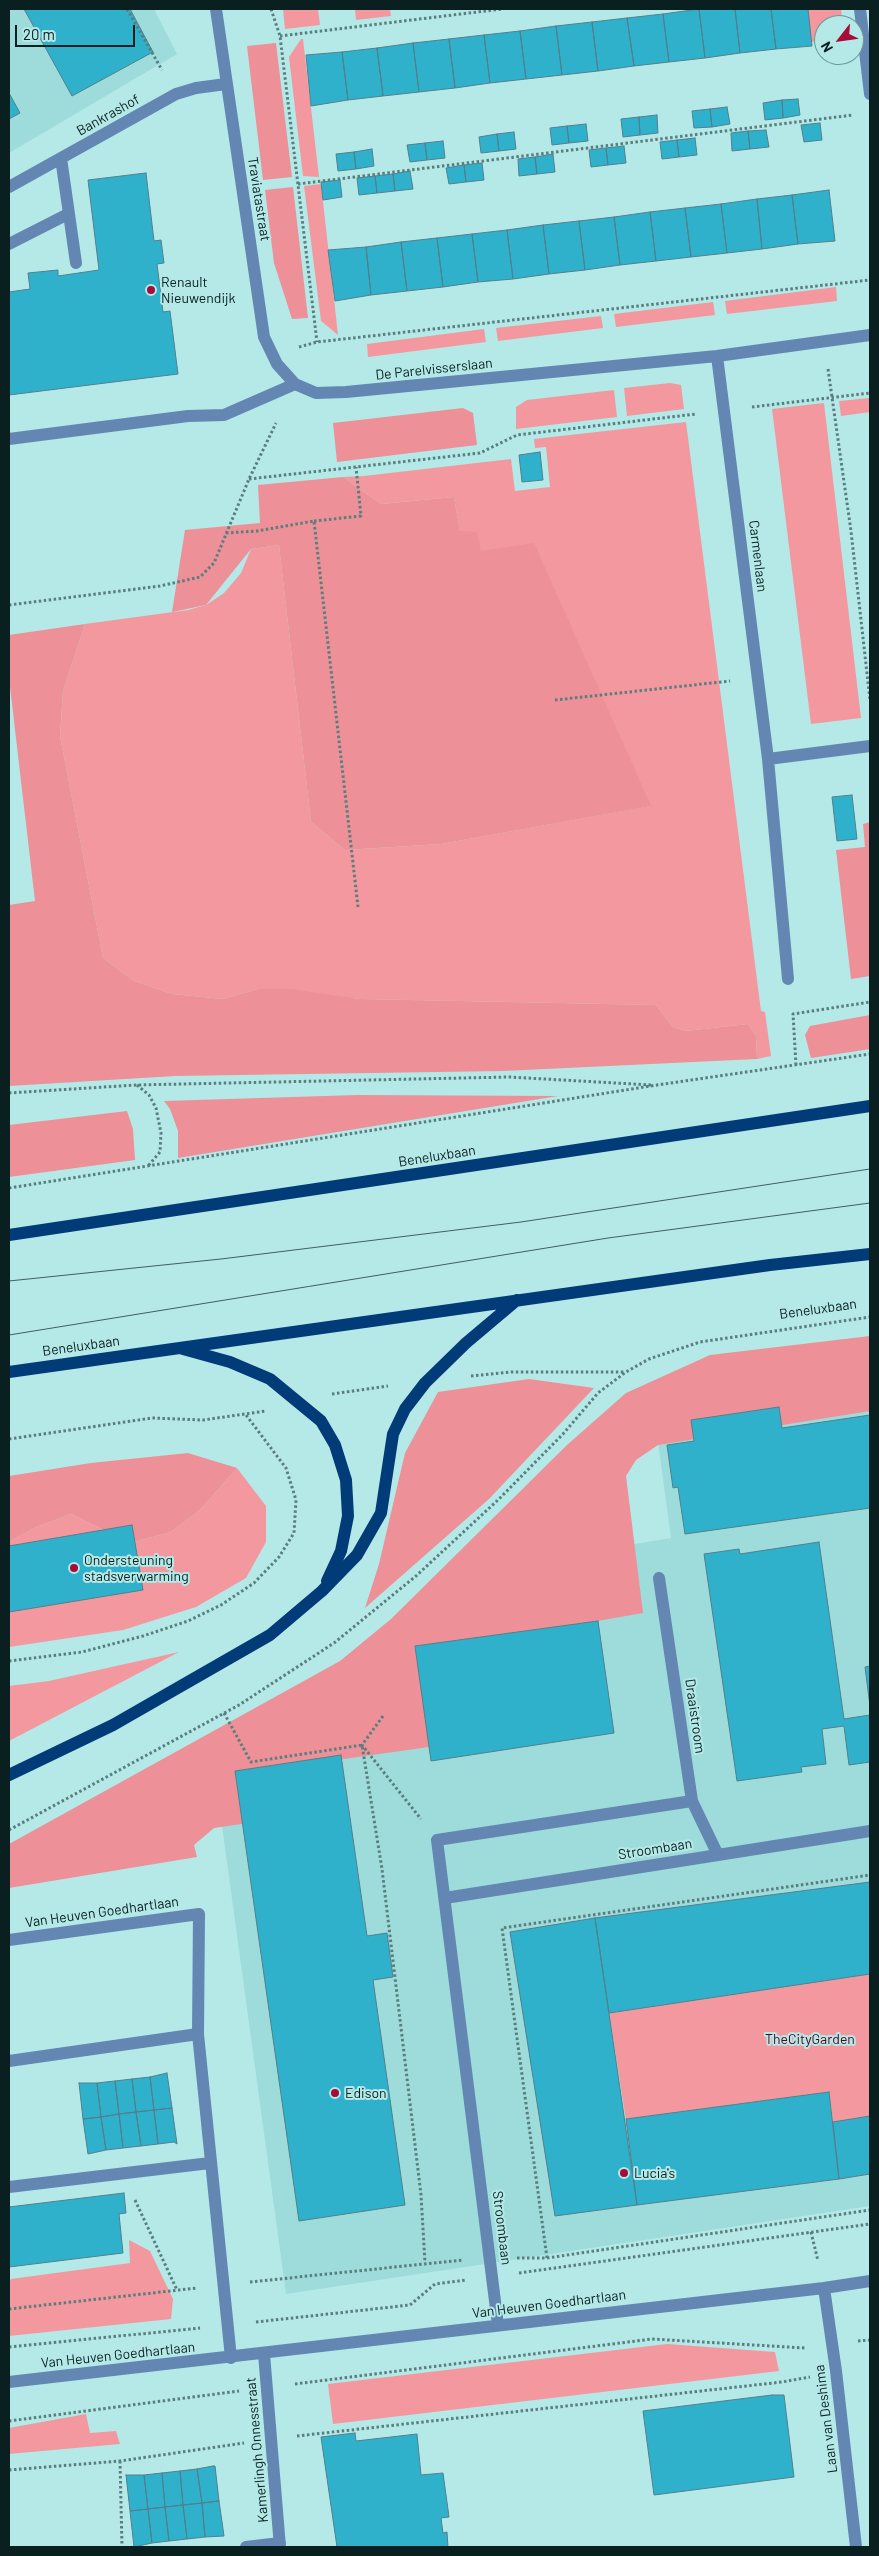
<!DOCTYPE html>
<html>
<head>
<meta charset="utf-8">
<style>
  body { margin:0 }
  #map { position:relative; width:879px; height:2556px; overflow:hidden; background:#b4e9e8; font-family:Barlow,sans-serif }
  canvas { display:block }
  .frame { position:absolute; inset:0; border:10px solid #0a1f1f; pointer-events:none }
  .north { position:absolute; left:814px; top:15px; width:50px; height:50px; box-sizing:border-box; background:#b4e9e8; border:1px solid #709898; border-radius:50%; rotate:240deg; font-size:14px; font-weight:700; line-height:20px; text-align:center; color:#0a1f1f }
  .north::after { content:''; display:block; margin:auto; width:18px; height:22px; background:#a60c37; clip-path:polygon(50% 0,100% 100%,50% 72%,0 100%) }
  .scale { position:absolute; left:15px; top:25px; width:120px; height:22px; box-sizing:border-box; border:2px solid #0a1f1f; border-top:0; padding-left:6px; font-size:15px; line-height:18px; white-space:nowrap; color:#0a1f1f; -webkit-text-stroke:4px #b4e9e8; paint-order:stroke }
</style>
</head>
<body>
<div id="map">
<canvas width="879" height="2556"></canvas>
<div class="frame"></div>
<div class="north">N</div>
<div class="scale">20 m</div>
</div>
<script>
const c = document.querySelector('canvas').getContext('2d');
c.lineJoin = 'round';
function paint(path, color) {
  c.fillStyle = color;
  c.fill(path, 'evenodd');
}
function toPath(rows) {
  const path = new Path2D();
  for (const r of rows) {
    path.moveTo(r[0], r[1]);
    for (let i = 2; i < r.length; i += 2) path.lineTo(r[i], r[i + 1]);
  }
  return path;
}
function trace(path, color, width, dash) {
  c.strokeStyle = color;
  c.lineWidth = width;
  c.lineCap = dash ? 'butt' : 'round';
  c.setLineDash(dash || []);
  c.stroke(path);
}
function drawText(font, color, halo, rows, align = 'center') {
  c.font = font + ' Barlow,sans-serif';
  c.lineWidth = 4;
  c.setLineDash([]);
  c.textBaseline = 'middle';
  c.strokeStyle = halo;
  c.fillStyle = color;
  for (const [text, x, y, turn = 0] of rows) {
    c.save();
    c.translate(x, y);
    c.rotate((+turn || 0) * Math.PI / 180);
    c.textAlign = isNaN(turn) ? turn : align;
    if (halo) c.strokeText(text, 0, 0);
    c.fillText(text, 0, 0);
    c.restore();
  }
}
paint(toPath([
  [9,9,154,9,177,54,9,153],
  [870,1350,870,2206,286,2294,217,1789,496,1567,671,1538,650,1383]
]), '#9edcdb');
paint(toPath([
  [283,9,318,9,320,25,285,29],
  [355,9,390,9,391,16,356,20],
  [807,9,841,9,843,25,824,25,824,41,811,42],
  [301,39,303,39,319,177,303,176,289,57],
  [321,184,338,335,321,321,304,186],
  [836,287,837,301,727,314,725,301],
  [713,302,715,315,616,327,614,314],
  [601,316,603,328,498,341,496,328],
  [484,329,486,342,368,357,367,344],
  [670,383,681,385,684,409,627,416,624,388],
  [614,390,617,417,516,429,516,407,527,400],
  [870,398,870,412,841,416,839,401],
  [824,403,861,718,811,724,772,409],
  [686,422,761,1011,765,1012,771,1056,757,1059,756,1036,748,1024,686,1031,673,1027,656,1005,360,999,258,989,223,999,172,994,134,981,103,958,60,736,63,691,85,624,188,610,206,605,224,593,241,573,251,549,279,545,311,822,345,850,441,844,650,806,481,551,460,532,454,497,381,504,343,477,364,476,511,459,515,491,550,487,546,447,535,448,534,439],
  [237,1468,266,1506,266,1542,246,1578,196,1607,123,1630,9,1647,9,1542,34,1528,71,1514,130,1543,171,1532,200,1510],
  [179,1652,9,1741,9,1686,49,1681],
  [870,1974,870,2116,833,2122,829,2092,626,2119,609,2013],
  [129,2240,150,2251,173,2299,171,2319,9,2336,9,2282,11,2279,130,2263],
  [667,2344,775,2352,779,2371,333,2424,328,2384],
  [86,2414,90,2433,116,2431,120,2444,9,2454,9,2428]
]), '#f3989f');
paint(toPath([
  [276,43,292,177,263,180,247,46],
  [293,187,308,318,292,319,274,263,265,190],
  [463,408,473,413,477,445,337,462,333,423],
  [343,477,381,504,454,497,460,531,477,532,481,551,534,543,651,806,441,844,345,850,311,822,279,545,251,549,206,605,172,612,185,530,260,523,258,485],
  [85,624,63,691,60,736,103,958,134,981,172,994,223,999,258,989,290,989,360,999,656,1005,673,1027,686,1031,748,1024,756,1036,757,1059,503,1071,175,1076,9,1086,9,905,35,901,9,678,9,635],
  [870,822,870,976,851,979,836,850,865,847,863,824],
  [870,1015,870,1049,811,1058,805,1035,810,1026],
  [357,1095,558,1096,178,1158,178,1131,170,1109,164,1101],
  [127,1111,133,1129,135,1160,9,1177,9,1125],
  [870,1336,870,1411,658,1445,636,1460,626,1476,643,1613,421,1652,436,1746,251,1772,255,1822,214,1828,194,1845,197,1857,9,1888,9,1844,340,1661,391,1619,567,1445,626,1393,710,1355],
  [529,1379,594,1388,489,1499,365,1608,379,1564,405,1453,438,1392],
  [188,1453,237,1468,200,1510,171,1532,130,1543,71,1514,34,1528,9,1542,9,1476,91,1463]
]), '#ed9097');
const building = toPath([
  [24,9,130,9,153,52,72,96,24,9],
  [699,9,735,9,740,53,705,58,699,9],
  [699,9,705,58,669,62,663,14,699,9],
  [735,9,771,9,776,49,740,53,735,9],
  [771,9,808,9,812,46,776,49,771,9],
  [663,14,669,62,634,66,627,18,663,14],
  [627,18,634,66,598,71,592,22,627,18],
  [592,22,598,71,562,75,556,26,592,22],
  [556,26,562,75,526,79,520,31,556,26],
  [520,31,526,79,490,83,484,35,520,31],
  [484,35,490,83,455,88,449,39,484,35],
  [449,39,455,88,419,92,413,43,449,39],
  [413,43,419,92,383,96,377,48,413,43],
  [377,48,383,96,348,100,342,52,377,48],
  [342,52,348,100,311,106,306,55,342,52],
  [9,93,20,113,9,119,9,93],
  [798,99,800,115,783,118,782,100,798,99],
  [782,100,783,118,765,120,763,103,782,100],
  [727,107,730,124,712,127,710,109,727,107],
  [710,109,712,127,694,128,692,111,710,109],
  [657,115,658,133,640,135,639,117,657,115],
  [639,117,640,135,623,137,621,119,639,117],
  [820,123,822,140,804,142,801,125,820,123],
  [586,124,588,141,569,143,567,126,586,124],
  [567,126,569,143,552,145,550,128,567,126],
  [766,130,769,147,750,149,748,131,766,130],
  [748,131,750,149,732,151,731,133,748,131],
  [514,132,516,149,499,151,497,134,514,132],
  [497,134,499,151,481,153,479,137,497,134],
  [695,138,697,155,679,157,677,140,695,138],
  [677,140,679,157,662,159,660,142,677,140],
  [443,141,445,158,427,160,425,143,443,141],
  [425,143,427,160,410,162,407,145,425,143],
  [624,146,626,163,608,165,606,148,624,146],
  [606,148,608,165,591,167,589,150,606,148],
  [372,149,374,166,356,169,354,152,372,149],
  [354,152,356,169,338,171,336,154,354,152],
  [553,154,555,172,537,174,535,157,553,154],
  [535,157,537,174,519,176,518,159,535,157],
  [482,163,484,180,466,182,464,165,482,163],
  [464,165,466,182,449,184,446,168,464,165],
  [410,171,413,189,395,191,393,174,410,171],
  [146,173,154,241,161,240,164,263,157,264,163,312,170,311,178,374,9,395,9,292,30,289,28,273,58,270,58,276,99,270,88,180,146,173],
  [393,174,395,191,377,193,375,176,393,174],
  [375,176,377,193,359,195,357,178,375,176],
  [340,180,342,197,323,200,321,182,340,180],
  [829,190,835,241,798,244,792,195,829,190],
  [792,195,798,244,762,249,757,199,792,195],
  [757,199,762,249,727,253,721,204,757,199],
  [721,204,727,253,691,257,685,208,721,204],
  [685,208,691,257,656,261,650,212,685,208],
  [650,212,656,261,620,265,614,217,650,212],
  [614,217,620,265,585,270,579,221,614,217],
  [579,221,585,270,549,274,543,225,579,221],
  [543,225,549,274,513,279,507,230,543,225],
  [507,230,513,279,478,282,472,234,507,230],
  [472,234,478,282,443,287,437,238,472,234],
  [437,238,443,287,407,291,401,242,437,238],
  [401,242,407,291,371,295,366,247,401,242],
  [366,247,371,295,335,301,328,250,366,247],
  [540,452,543,480,522,482,519,455,540,452],
  [852,795,857,839,837,841,832,797,852,795],
  [779,1407,782,1428,870,1415,870,1508,685,1534,678,1487,673,1488,667,1445,694,1441,691,1420,779,1407],
  [132,1525,143,1590,9,1612,9,1546,132,1525],
  [819,1542,844,1719,870,1715,870,1762,849,1765,844,1726,822,1729,826,1764,801,1767,802,1772,737,1781,704,1554,739,1549,740,1554,819,1542],
  [598,1621,614,1733,431,1761,415,1646,598,1621],
  [870,1666,870,1706,865,1667,870,1666],
  [341,1755,367,1936,387,1933,393,1977,373,1980,405,2205,299,2221,235,1771,341,1755],
  [870,1882,870,1974,609,2013,595,1918,870,1882],
  [595,1918,637,2205,555,2216,510,1932,595,1918],
  [167,2073,172,2108,154,2110,150,2077,167,2073],
  [150,2077,154,2110,136,2112,132,2079,150,2077],
  [132,2079,136,2112,119,2114,115,2081,132,2079],
  [115,2081,119,2114,101,2117,97,2083,115,2081],
  [79,2083,97,2083,101,2117,83,2119,79,2083],
  [829,2092,839,2179,637,2205,626,2119,829,2092],
  [172,2108,177,2144,174,2142,158,2144,154,2110,172,2108],
  [154,2110,158,2144,141,2146,136,2112,154,2110],
  [136,2112,141,2146,123,2148,119,2114,136,2112],
  [119,2114,123,2148,106,2150,101,2117,119,2114],
  [870,2116,870,2174,839,2179,833,2122,870,2116],
  [101,2117,106,2150,88,2154,83,2119,101,2117],
  [124,2193,126,2213,119,2214,123,2253,9,2267,9,2207,124,2193],
  [772,2395,784,2395,794,2477,654,2495,643,2411,772,2395],
  [355,2433,356,2441,417,2434,421,2475,443,2473,449,2517,441,2518,443,2533,447,2532,448,2547,337,2547,321,2437,355,2433],
  [213,2466,215,2466,219,2501,202,2503,197,2469,213,2466],
  [197,2469,202,2503,183,2505,180,2471,197,2469],
  [180,2471,183,2505,165,2507,162,2473,180,2471],
  [162,2473,165,2507,148,2509,144,2475,162,2473],
  [126,2475,144,2475,148,2509,130,2511,126,2475],
  [219,2501,224,2536,205,2537,202,2503,219,2501],
  [202,2503,205,2537,187,2539,183,2505,202,2503],
  [183,2505,187,2539,169,2541,165,2507,183,2505],
  [165,2507,169,2541,152,2543,148,2509,165,2507],
  [148,2509,152,2543,134,2547,130,2511,148,2509]
]);
paint(building, '#2fb1cb');
trace(building, '#52808c', 1);
trace(toPath([
  [127,9,162,70],
  [271,9,280,36,317,342],
  [280,36,502,9],
  [298,184,853,115],
  [299,347,317,342,870,280],
  [828,369,851,531,870,700],
  [752,407,870,393],
  [249,479,480,453,517,435,696,414],
  [314,521,361,516,356,467],
  [226,533,257,531,314,521,358,907],
  [9,605,160,586,200,577,214,563,249,479,276,423],
  [555,700,730,681],
  [796,1065,793,1014,870,1002],
  [137,1085,149,1095,156,1108,161,1133,160,1152,148,1166],
  [9,1093,136,1085,509,1077,651,1085],
  [9,1188,657,1085,870,1054],
  [471,1376,512,1372,625,1372],
  [332,1394,388,1386],
  [9,1439,152,1418,203,1420,266,1411],
  [9,1661,82,1652,143,1636,188,1621,221,1605,254,1583,279,1557,294,1533,296,1500,286,1468,246,1415],
  [224,1713,251,1762,362,1745,382,1869,421,2195,425,2263],
  [383,1716,362,1745,421,1819],
  [9,1830,239,1705,334,1643,416,1576,499,1499,563,1434,598,1393,626,1372,649,1359,700,1342,870,1317],
  [135,2200,177,2290],
  [811,2232,818,2261],
  [517,2258,547,2258,870,2210],
  [547,2258,502,1928,870,1875],
  [519,2273,870,2224],
  [250,2282,463,2260],
  [9,2309,197,2288],
  [256,2322,410,2305,435,2284,466,2280],
  [858,2341,870,2340],
  [9,2347,200,2328],
  [295,2384,652,2339,805,2348],
  [9,2421,239,2391],
  [297,2436,782,2382,810,2377],
  [120,2461,122,2547],
  [9,2470,120,2461,244,2443]
]), '#5a7e7d', 3, [2.5, 2.5]);
trace(toPath([
  [216,9,264,337,277,364,295,384,316,393,346,392,717,356,870,335],
  [860,9,870,94],
  [61,158,76,263],
  [9,187,176,94,196,88,226,84],
  [9,244,68,214],
  [717,356,768,759,788,979],
  [9,439,188,416,224,415,295,384],
  [768,759,870,746],
  [659,1578,692,1801,718,1855],
  [445,1898,870,1831],
  [9,1940,199,1914,198,2034,231,2358],
  [9,2061,198,2034],
  [9,2187,210,2163],
  [824,2288,836,2371,856,2547],
  [498,2325,437,1840,692,1801],
  [264,2354,280,2547],
  [9,2382,824,2288,870,2281],
  [246,2547,280,2543]
]), '#6486b2', 12);
trace(toPath([
  [9,1235,870,1106],
  [183,1349,230,1362,270,1379,321,1421,335,1445,346,1480,348,1516,341,1551,327,1581],
  [9,1372,770,1265,870,1254],
  [9,1775,113,1725,270,1635,322,1591,357,1555,381,1513,393,1434,405,1409,425,1383,466,1343,517,1300]
]), '#013b78', 12);
trace(toPath([
  [9,1281,221,1259,521,1222,870,1169],
  [9,1335,608,1238,870,1203]
]), '#405f5e', 1);
for (const [x, y, r, color] of [
  [151,290,5,"#a60c37"],
  [74,1568,5,"#a60c37"],
  [335,2093,5,"#a60c37"],
  [624,2173,5,"#a60c37"]
]) {
  const dot = new Path2D();
  dot.arc(x, y, r, 0, 2 * Math.PI);
  c.fillStyle = color;
  c.fill(dot);
  trace(dot, '#b4e9e8', 2);
}
drawText('14px', '#0a1f1f', '#b4e9e8', [
  ["Bankrashof",108,115,-29],
  ["Traviatastraat",259,199,81],
  ["De Parelvisserslaan",434,369,-6],
  ["Carmenlaan",758,556,83],
  ["Beneluxbaan",437,1156,-9],
  ["Beneluxbaan",818,1309,-8],
  ["Beneluxbaan",81,1346,-8],
  ["Draaistroom",695,1716,82],
  ["Stroombaan",655,1849,-9],
  ["Van Heuven Goedhartlaan",102,1912,-8],
  ["Stroombaan",502,2228,83],
  ["Van Heuven Goedhartlaan",549,2304,-7],
  ["Van Heuven Goedhartlaan",118,2355,-6],
  ["Laan van Deshima",826,2419,-97],
  ["Kamerlingh Onnesstraat",257,2450,-95]
]);
drawText('14px', '#0a1f1f', '#b4e9e8', [
  ["Renault",161,282],
  ["Nieuwendijk",161,298],
  ["Ondersteuning",84,1560],
  ["stadsverwarming",84,1576],
  ["Edison",345,2093],
  ["Lucia's",634,2173]
], 'left');
drawText('14px', '#580218', '#b4e9e8', [
  ["TheCityGarden",810,2039]
]);
</script>
</body>
</html>
